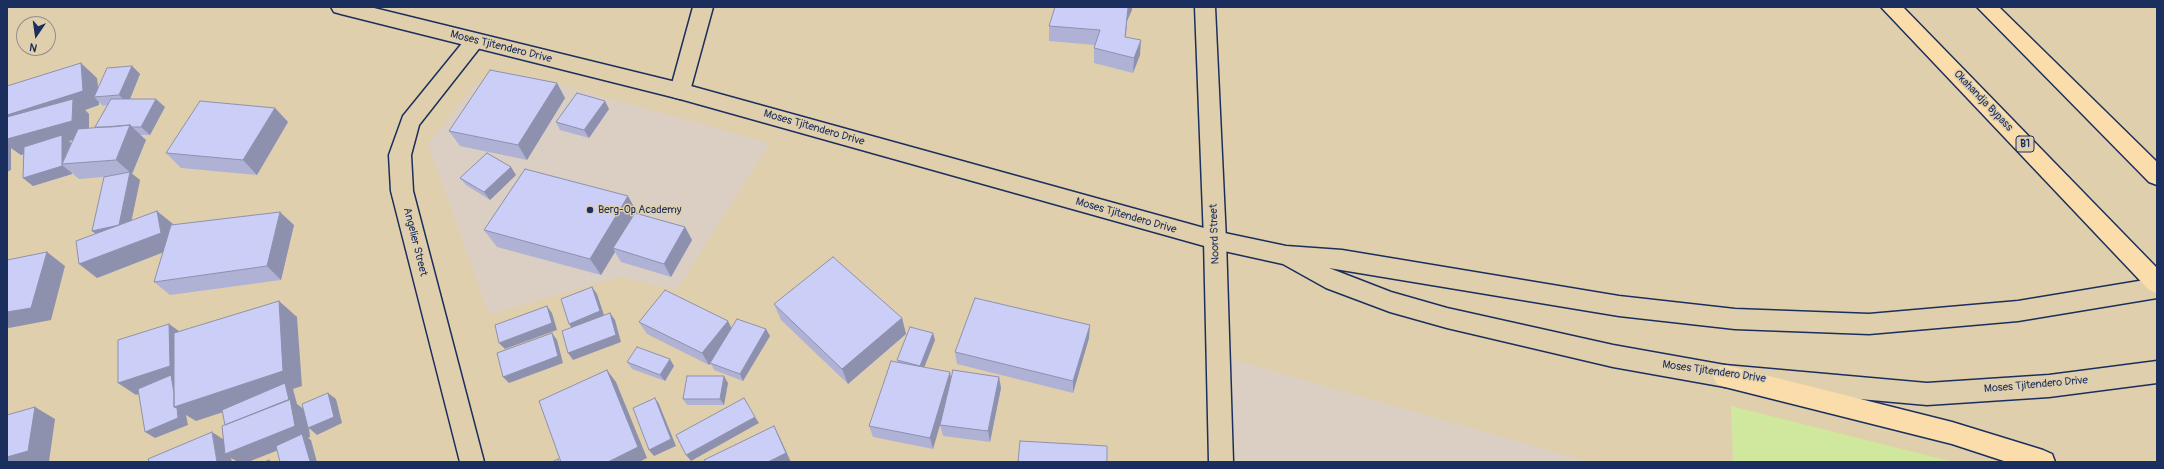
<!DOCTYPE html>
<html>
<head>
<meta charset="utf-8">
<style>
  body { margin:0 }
  #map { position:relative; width:2164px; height:469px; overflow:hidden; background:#e0cfac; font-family:Pangolin,sans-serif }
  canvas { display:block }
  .frame { position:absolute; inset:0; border:8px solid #1b2f5e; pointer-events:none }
  .north { position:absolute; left:16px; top:16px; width:40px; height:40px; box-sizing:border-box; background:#e0cfac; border:1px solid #918f8d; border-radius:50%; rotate:193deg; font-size:11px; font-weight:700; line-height:16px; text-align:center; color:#1b2f5e }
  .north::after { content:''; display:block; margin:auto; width:14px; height:18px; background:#1b2f5e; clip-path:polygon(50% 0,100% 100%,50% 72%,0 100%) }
</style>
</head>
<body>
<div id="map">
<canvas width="2164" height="469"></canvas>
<div class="frame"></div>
<div class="north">N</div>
</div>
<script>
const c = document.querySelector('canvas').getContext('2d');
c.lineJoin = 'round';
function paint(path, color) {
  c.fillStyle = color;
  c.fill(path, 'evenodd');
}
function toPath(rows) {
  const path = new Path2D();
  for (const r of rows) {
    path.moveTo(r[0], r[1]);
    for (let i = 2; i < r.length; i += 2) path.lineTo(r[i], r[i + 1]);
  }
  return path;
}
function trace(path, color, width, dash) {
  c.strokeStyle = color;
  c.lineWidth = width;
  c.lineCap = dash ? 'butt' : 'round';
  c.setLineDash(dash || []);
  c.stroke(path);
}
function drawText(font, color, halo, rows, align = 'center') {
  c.font = font + ' Pangolin,sans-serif';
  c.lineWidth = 3;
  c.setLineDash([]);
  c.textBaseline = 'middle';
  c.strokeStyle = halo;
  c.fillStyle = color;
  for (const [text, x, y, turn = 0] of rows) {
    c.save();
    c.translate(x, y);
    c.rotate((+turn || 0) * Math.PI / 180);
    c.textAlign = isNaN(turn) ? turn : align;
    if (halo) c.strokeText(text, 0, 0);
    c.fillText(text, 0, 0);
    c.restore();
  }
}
paint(toPath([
  [525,75,770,143,677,290,619,277,489,315,428,144,475,84],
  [1218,355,1590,462,1221,462]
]), '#dacfc2');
paint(toPath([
  [1731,406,1953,462,1733,462]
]), '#d0e89d');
const street = toPath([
  [693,7,713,7,690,91,687,97,680,99,673,97,670,91,693,7],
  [1195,7,1215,7,1226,240,1233,462,1209,462,1204,240,1195,7],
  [475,34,482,36,485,41,419,125,411,155,413,191,484,462,460,462,391,191,389,155,403,116,468,36,475,34]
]);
const secondary = toPath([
  [331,7,370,7,680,83,1215,231,1286,246,1342,250,1619,296,1735,309,1869,314,2018,301,2157,278,2157,298,2018,321,1869,334,1735,329,1619,316,1329,268,1391,292,1447,308,1613,345,1725,365,1927,383,2049,375,2157,361,2157,383,2049,397,1927,405,1725,387,1613,367,1447,328,1390,312,1326,288,1283,264,1215,249,680,99,341,14,334,12,331,7]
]);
const highway = toPath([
  [1881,7,1903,7,2157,268,2157,293,2149,290,1881,7],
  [1977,7,1999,7,2157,162,2157,185,2149,182,1977,7],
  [1725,365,1952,422,2043,450,2052,454,2055,462,2007,462,1952,444,1725,387,1717,384,1713,376,1717,368,1725,365]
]);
trace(street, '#1b2f5e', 3);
trace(secondary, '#1b2f5e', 3);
trace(highway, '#1b2f5e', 3);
paint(street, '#e0cfac');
paint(secondary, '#e0cfac');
paint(highway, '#faddab');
paint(toPath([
  [1132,10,1127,21,1126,38,1140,55,1133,73,1094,63,1094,48,1095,45,1049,41,1049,26],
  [132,66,140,74,130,99,165,107,150,135,140,135,146,140,132,174,140,180,131,220,173,224,173,225,294,225,281,280,170,295,154,282,163,252,97,278,96,234,92,231,114,176,79,179,72,173,72,174,33,186,23,178,23,154,21,155,11,148,11,170,7,86,97,78,98,89],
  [99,102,103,106,107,105,95,127,97,128,89,128,89,114,85,110,99,105],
  [73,140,71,143,69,141],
  [557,83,565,98,527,160,460,146,449,131],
  [275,108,288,122,257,175,181,168,166,153],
  [609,109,589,138,560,130,556,122],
  [516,175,490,200,466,185,460,178],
  [638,214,685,227,692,240,671,277,621,262,615,252,601,275,497,247,484,230],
  [774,304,902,318,906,334,848,384,781,320],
  [639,322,732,328,766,329,770,336,743,381,714,370,711,364,709,365,647,334],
  [933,333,935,340,924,367,951,379,999,377,1001,388,990,442,943,436,940,425,942,416,933,449,873,437,869,426,898,362,897,360],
  [1089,338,1073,393,957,364,955,352],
  [627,362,674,366,665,381,632,369],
  [728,383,724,405,687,405,683,399]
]), '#afb2d4');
paint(toPath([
  [1128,7,1132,7,1132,10,1127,21,1124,53,1125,37],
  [1141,40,1140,55,1133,73,1134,58],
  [81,63,97,78,99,97,94,97,99,102,99,105,85,110,89,114,89,136,69,141,71,143,62,164,62,143,21,155,11,148,11,170,7,172,7,115],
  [132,66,140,74,128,104,119,95],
  [557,83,565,98,527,160,518,145],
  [156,99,165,107,150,135,141,127],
  [605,101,609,109,589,138,584,130],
  [275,108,288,122,257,175,243,160],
  [130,125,146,140,132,174,116,160],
  [62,165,72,173,72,174,33,186,23,178],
  [511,167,516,175,490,200,484,192],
  [130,172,140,180,129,233,102,238,92,231],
  [628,196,638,214,613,248,615,252,601,275,590,259],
  [157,211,173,224,177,247,97,278,79,264],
  [280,212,294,225,281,280,267,266],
  [685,227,692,240,671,277,664,264],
  [47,252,65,266,51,320,9,328,7,327,7,312],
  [592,287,597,294,605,318,574,331,569,324],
  [279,301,297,317,302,386,293,389,297,404,306,411,328,393,336,399,342,423,317,435,309,428,310,437,308,438,311,440,317,462,308,462,304,440,248,462,238,462,231,458,232,462,217,462,212,432,229,443,287,391,196,421,186,415,188,425,155,438,145,432,174,407,172,383,136,395,118,383,169,324,186,336],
  [547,306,552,313,557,330,505,349,499,343],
  [610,313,615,320,621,342,573,360,568,353],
  [902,318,906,334,848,384,842,369],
  [728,321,734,333,709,365,702,353],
  [1090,325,1089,338,1073,393,1073,381],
  [766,329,770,336,743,381,740,374],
  [552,333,557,340,563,363,509,383,503,377],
  [933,333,935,340,922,373,920,366],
  [670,359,674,366,665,381,660,375],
  [607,370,616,382,647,458,639,462,608,462],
  [950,372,952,384,933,449,930,438],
  [724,376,728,383,724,405,720,399],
  [999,377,1001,388,990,442,988,431],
  [655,398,659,404,676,446,654,456,649,450],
  [35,407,55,419,49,462,7,462,7,457],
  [755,417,759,423,691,461,686,455],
  [774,426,780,438,791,462,768,462]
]), '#8e91ad');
const building = toPath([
  [1055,7,1128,7,1125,37,1141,40,1134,58,1094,48,1100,30,1049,26,1055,7],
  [81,63,83,91,7,115,7,86,81,63],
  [132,66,119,95,94,97,107,68,132,66],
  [490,70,557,83,518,145,449,131,490,70],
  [577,93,605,101,584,130,556,122,577,93],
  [73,99,72,121,7,139,7,117,73,99],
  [111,99,156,99,141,127,132,127,130,125,111,127,95,127,111,99],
  [200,101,275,108,243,160,166,153,200,101],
  [130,125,116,160,62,164,78,129,130,125],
  [62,135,62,166,23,178,24,147,62,135],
  [487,153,511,167,484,192,460,178,487,153],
  [525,169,628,196,590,259,484,230,525,169],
  [130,172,119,225,92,231,104,177,130,172],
  [157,211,161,233,79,264,76,241,157,211],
  [280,212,267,266,154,282,171,225,280,212],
  [635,213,685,227,664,264,613,248,635,213],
  [47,252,31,308,7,312,7,260,47,252],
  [833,257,902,318,842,369,774,304,833,257],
  [592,287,600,311,569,324,561,299,592,287],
  [665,290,728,321,702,353,639,322,665,290],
  [975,298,1090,325,1073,381,955,352,975,298],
  [279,301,283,371,174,407,174,333,279,301],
  [547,306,552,323,499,343,495,325,547,306],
  [610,313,616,335,568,353,562,331,610,313],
  [737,319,766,329,740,374,710,363,737,319],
  [169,324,170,366,118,383,118,340,169,324],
  [910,327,933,333,920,366,897,360,910,327],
  [552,333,558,356,503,377,497,353,552,333],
  [637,347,670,359,660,375,627,362,637,347],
  [891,361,950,372,930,438,869,426,891,361],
  [607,370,638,447,608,462,561,462,539,401,607,370],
  [953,370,999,377,988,431,940,425,953,370],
  [171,375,174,393,174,407,177,408,178,418,145,432,138,389,171,375],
  [687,376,724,376,720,399,683,399,687,376],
  [285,383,289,400,225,425,222,410,285,383],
  [328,393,334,417,308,428,302,404,328,393],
  [655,398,671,439,649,450,633,408,655,398],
  [744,398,755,417,686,455,676,435,744,398],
  [290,399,295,426,225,454,222,426,290,399],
  [35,407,28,451,7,457,7,415,35,407],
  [774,426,786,453,768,462,705,462,704,460,774,426],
  [212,432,217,462,149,462,148,459,212,432],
  [302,434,310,461,308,462,280,462,276,446,302,434],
  [1020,441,1107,446,1107,462,1018,462,1020,441],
  [558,459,559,462,552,462,558,459],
  [269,460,270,462,264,462,269,460]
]);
paint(building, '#cbcff7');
trace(building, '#8e91ad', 1);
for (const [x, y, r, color] of [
  [590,210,4,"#1b2f5e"]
]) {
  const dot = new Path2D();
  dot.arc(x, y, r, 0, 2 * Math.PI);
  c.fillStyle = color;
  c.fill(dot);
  trace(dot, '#e0cfac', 1.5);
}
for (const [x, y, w] of [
  [2025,144,18]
]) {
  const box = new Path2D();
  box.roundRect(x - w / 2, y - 8, w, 16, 3);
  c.fillStyle = '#e0cfac';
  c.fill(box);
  trace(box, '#1b2f5e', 1);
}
drawText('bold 10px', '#1b2f5e', null, [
  ["B1",2025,144]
]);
drawText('11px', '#1b2f5e', '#e0cfac', [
  ["Moses Tjitendero Drive",501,47,14],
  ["Okahandja Bypass",1983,101,46],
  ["Moses Tjitendero Drive",814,128,16],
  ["Moses Tjitendero Drive",1126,216,16],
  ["Noord Street",1215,234,-92],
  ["Angelier Street",415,242,76],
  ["Moses Tjitendero Drive",1714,372,8],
  ["Moses Tjitendero Drive",2036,385,-5]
]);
drawText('11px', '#1b2f5e', '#e0cfac', [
  ["Berg-Op Academy",598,210]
], 'left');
</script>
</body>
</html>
